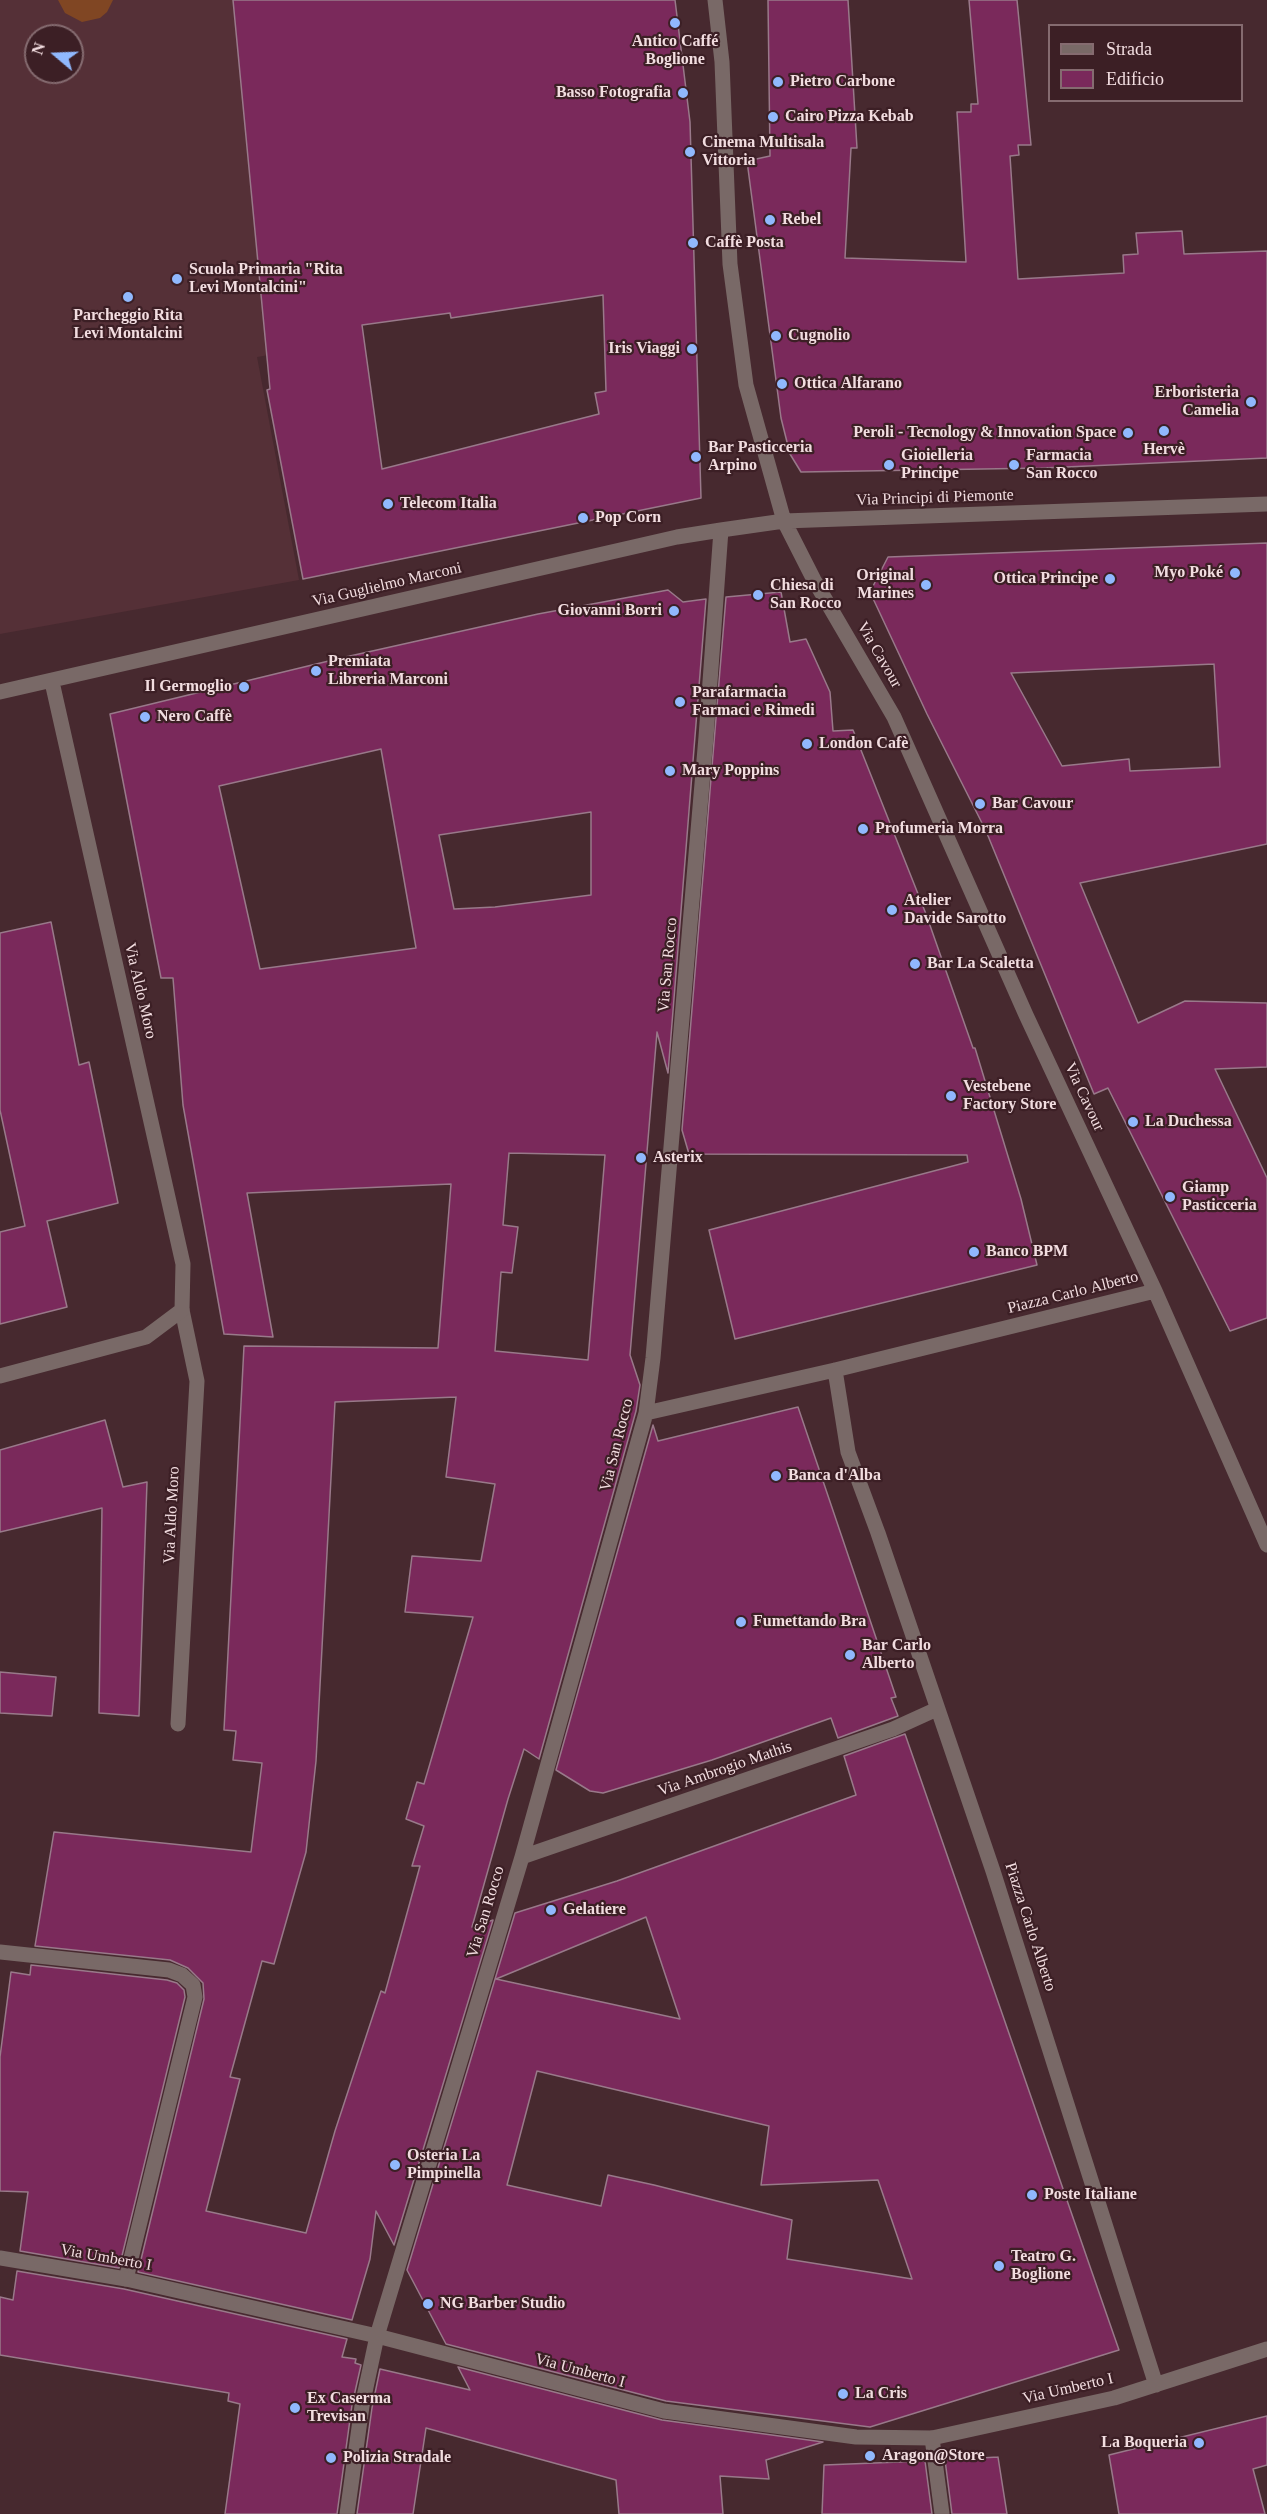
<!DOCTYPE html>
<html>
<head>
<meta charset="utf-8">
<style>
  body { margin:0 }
  #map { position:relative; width:1267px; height:2514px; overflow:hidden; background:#47292f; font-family:"Times New Roman",serif }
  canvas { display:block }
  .legend { position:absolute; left:1048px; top:24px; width:195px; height:78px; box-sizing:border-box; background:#3c1f25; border:2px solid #856b70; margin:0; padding:8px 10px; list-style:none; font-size:18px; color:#f2dde0 }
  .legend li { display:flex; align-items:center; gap:12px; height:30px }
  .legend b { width:30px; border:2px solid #856b70 }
  .north { position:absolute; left:24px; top:24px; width:60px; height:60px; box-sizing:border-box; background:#3c1f25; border:2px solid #856b70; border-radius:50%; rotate:289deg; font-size:16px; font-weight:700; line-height:24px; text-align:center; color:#f2dde0 }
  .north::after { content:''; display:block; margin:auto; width:21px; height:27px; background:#90b8fd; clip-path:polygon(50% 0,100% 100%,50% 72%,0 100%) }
</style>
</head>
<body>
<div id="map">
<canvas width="1267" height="2514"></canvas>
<ul class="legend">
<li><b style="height:8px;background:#796967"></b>Strada</li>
<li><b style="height:16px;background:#7a295b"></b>Edificio</li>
</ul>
<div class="north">N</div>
</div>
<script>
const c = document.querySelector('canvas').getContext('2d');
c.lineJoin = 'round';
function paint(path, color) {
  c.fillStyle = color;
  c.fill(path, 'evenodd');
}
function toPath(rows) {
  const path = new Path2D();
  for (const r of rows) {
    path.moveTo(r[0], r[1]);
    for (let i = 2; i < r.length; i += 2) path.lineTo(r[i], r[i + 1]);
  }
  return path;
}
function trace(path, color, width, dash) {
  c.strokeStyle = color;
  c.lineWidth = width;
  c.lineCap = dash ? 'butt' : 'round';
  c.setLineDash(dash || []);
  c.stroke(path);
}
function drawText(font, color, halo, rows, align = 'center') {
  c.font = font + ' "Times New Roman",serif';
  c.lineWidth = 4.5;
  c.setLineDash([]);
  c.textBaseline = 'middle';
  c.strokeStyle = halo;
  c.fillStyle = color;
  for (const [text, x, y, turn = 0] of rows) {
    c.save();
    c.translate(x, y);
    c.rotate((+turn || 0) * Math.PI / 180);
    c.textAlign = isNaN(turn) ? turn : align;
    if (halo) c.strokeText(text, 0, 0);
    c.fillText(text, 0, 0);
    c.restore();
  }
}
paint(toPath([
  [0,0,311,0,363,339,257,357,299,580,0,634],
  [36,36,72,36,72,72,36,72]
]), '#553037');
paint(toPath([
  [58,0,113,0,107,12,100,18,82,22,65,13]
]), '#804623');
const building = toPath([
  [233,0,675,0,690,122,701,498,303,579,267,390,270,389,233,0],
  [603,295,606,391,595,393,599,414,382,469,362,325,450,313,451,318,603,295],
  [768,0,848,0,857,148,851,148,845,258,966,262,957,112,971,112,971,104,978,104,969,0,1017,0,1031,145,1018,145,1019,155,1010,156,1018,279,1124,273,1123,255,1138,254,1136,233,1182,231,1184,254,1267,251,1267,458,1043,468,801,472,790,454,781,418,747,161,770,156,768,0],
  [1267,543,1267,844,1080,883,1138,1023,1185,1001,1267,1003,1267,1067,1215,1069,1267,1178,1267,1318,1230,1331,1108,1088,1094,1094,986,831,927,714,870,592,888,557,1267,543],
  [1214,664,1220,767,1130,771,1129,759,1062,766,1011,673,1214,664],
  [668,590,683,602,706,599,668,1073,657,1032,630,1355,640,1385,636,1411,539,1759,524,1749,508,1799,472,1927,493,1920,394,2245,376,2211,370,2259,352,2320,138,2272,204,1999,203,1983,188,1968,170,1960,35,1946,54,1832,251,1852,262,1763,233,1760,236,1731,224,1730,244,1346,438,1348,451,1184,247,1193,273,1337,224,1334,183,1105,173,978,161,978,110,714,341,658,538,614,668,590],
  [381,749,416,948,260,969,219,786,381,749],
  [591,812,591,895,495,907,454,909,439,835,591,812],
  [509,1153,605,1155,588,1360,495,1351,501,1272,512,1273,518,1227,503,1225,509,1153],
  [456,1397,446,1477,495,1484,481,1561,412,1556,405,1612,473,1617,424,1784,417,1782,406,1819,424,1826,412,1866,420,1866,385,1993,381,1991,335,2131,306,2233,206,2211,240,2079,230,2077,262,1961,274,1964,306,1852,316,1761,335,1402,456,1397],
  [781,592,790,642,806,639,830,692,833,731,853,730,926,914,973,1048,975,1048,1021,1199,1037,1265,735,1339,709,1230,968,1162,967,1155,689,1154,682,1130,726,597,781,592],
  [51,922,79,1065,89,1062,118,1203,47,1221,67,1307,0,1324,0,1232,25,1226,0,1110,0,933,51,922],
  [798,1407,896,1697,891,1698,898,1716,838,1738,831,1718,712,1760,603,1793,590,1791,556,1770,653,1425,658,1441,798,1407],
  [105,1420,123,1487,147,1482,139,1716,99,1713,102,1508,0,1532,0,1450,105,1420],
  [0,1672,56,1677,52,1716,0,1713,0,1672],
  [905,1734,1119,2350,870,2427,666,2401,446,2344,407,2270,515,1913,617,1881,856,1795,844,1756,905,1734],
  [646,1917,680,2019,496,1979,646,1917],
  [537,2071,769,2126,761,2185,878,2180,912,2279,787,2259,792,2220,654,2185,608,2175,601,2206,507,2185,537,2071],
  [31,1965,167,1980,177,1983,184,1990,185,1997,119,2268,20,2251,28,2192,0,2191,0,2057,11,1972,30,1975,31,1965],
  [17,2271,124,2289,347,2339,342,2357,356,2359,355,2363,361,2365,352,2405,337,2514,225,2514,240,2404,228,2401,229,2393,0,2355,0,2297,13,2300,17,2271],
  [458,2367,662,2420,823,2442,766,2460,769,2479,720,2476,723,2514,619,2514,616,2480,426,2428,413,2514,357,2514,372,2408,380,2369,470,2390,458,2367],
  [1267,2416,1267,2465,1253,2469,1265,2514,1119,2514,1109,2455,1267,2416],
  [998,2457,1007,2514,952,2514,945,2460,998,2457],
  [925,2461,932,2514,822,2514,824,2465,925,2461]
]);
paint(building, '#7a295b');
trace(building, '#99798a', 1.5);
trace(toPath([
  [178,1724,197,1381,182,1310],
  [0,1952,169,1970,182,1975,193,1985,195,1997,126,2279],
  [932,2438,942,2514]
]), '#796967', 15);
trace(toPath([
  [715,0,722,62,730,264,746,385,784,521,814,580,894,717,1026,1015,1155,1291,1267,1545],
  [0,692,677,537,721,530,784,521,1267,504],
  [835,1370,848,1452,878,1533,993,1871,1156,2385],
  [0,1376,146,1337,182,1310,183,1264,52,682],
  [646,1413,835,1370,1155,1291],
  [522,1857,893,1729,937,1709],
  [0,2258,126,2279,377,2336,664,2411,856,2437,932,2438,1114,2398,1267,2349],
  [347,2514,362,2406,377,2336,522,1857,646,1413,653,1358,706,737,721,530]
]), '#796967', 15);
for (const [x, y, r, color] of [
  [675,23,6,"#90b8fd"],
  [778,82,6,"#90b8fd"],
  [683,93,6,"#90b8fd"],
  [773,117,6,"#90b8fd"],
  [690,152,6,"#90b8fd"],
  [770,220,6,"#90b8fd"],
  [693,243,6,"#90b8fd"],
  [177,279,6,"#90b8fd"],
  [128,297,6,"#90b8fd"],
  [776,336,6,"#90b8fd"],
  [692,349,6,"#90b8fd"],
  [782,384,6,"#90b8fd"],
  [1251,402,6,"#90b8fd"],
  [1164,431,6,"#90b8fd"],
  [1128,433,6,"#90b8fd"],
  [696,457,6,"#90b8fd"],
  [889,465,6,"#90b8fd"],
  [1014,465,6,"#90b8fd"],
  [388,504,6,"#90b8fd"],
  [583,518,6,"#90b8fd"],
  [1235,573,6,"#90b8fd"],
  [1110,579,6,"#90b8fd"],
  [926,585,6,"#90b8fd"],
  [758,595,6,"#90b8fd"],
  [674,611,6,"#90b8fd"],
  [316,671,6,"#90b8fd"],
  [244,687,6,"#90b8fd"],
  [680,702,6,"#90b8fd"],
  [145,717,6,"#90b8fd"],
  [807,744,6,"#90b8fd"],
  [670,771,6,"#90b8fd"],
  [980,804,6,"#90b8fd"],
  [863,829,6,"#90b8fd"],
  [892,910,6,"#90b8fd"],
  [915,964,6,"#90b8fd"],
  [951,1096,6,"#90b8fd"],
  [1133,1122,6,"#90b8fd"],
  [641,1158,6,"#90b8fd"],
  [1170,1197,6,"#90b8fd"],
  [974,1252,6,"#90b8fd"],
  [776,1476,6,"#90b8fd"],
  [741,1622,6,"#90b8fd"],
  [850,1655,6,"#90b8fd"],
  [551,1910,6,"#90b8fd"],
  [395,2165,6,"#90b8fd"],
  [1032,2195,6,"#90b8fd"],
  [999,2266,6,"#90b8fd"],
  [428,2304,6,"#90b8fd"],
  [843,2394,6,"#90b8fd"],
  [295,2408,6,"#90b8fd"],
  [1199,2443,6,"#90b8fd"],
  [870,2456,6,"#90b8fd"],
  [331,2458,6,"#90b8fd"]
]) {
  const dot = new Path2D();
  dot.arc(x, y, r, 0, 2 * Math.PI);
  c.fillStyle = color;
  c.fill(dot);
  trace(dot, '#3c1f25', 2);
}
drawText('bold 16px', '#f2dde0', '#3c1f25', [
  ["Antico Caffé",675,42,"center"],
  ["Boglione",675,60,"center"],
  ["Pietro Carbone",790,82],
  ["Basso Fotografia",671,93,"right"],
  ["Cairo Pizza Kebab",785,117],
  ["Cinema Multisala",702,143],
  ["Vittoria",702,161],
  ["Rebel",782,220],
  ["Caffè Posta",705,243],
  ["Scuola Primaria \"Rita",189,270],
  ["Levi Montalcini\"",189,288],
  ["Parcheggio Rita",128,316,"center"],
  ["Levi Montalcini",128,334,"center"],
  ["Cugnolio",788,336],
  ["Iris Viaggi",680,349,"right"],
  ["Ottica Alfarano",794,384],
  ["Erboristeria",1239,393,"right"],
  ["Camelia",1239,411,"right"],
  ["Peroli - Tecnology & Innovation Space",1116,433,"right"],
  ["Bar Pasticceria",708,448],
  ["Arpino",708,466],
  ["Hervè",1164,450,"center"],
  ["Gioielleria",901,456],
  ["Principe",901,474],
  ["Farmacia",1026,456],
  ["San Rocco",1026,474],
  ["Telecom Italia",400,504],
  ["Pop Corn",595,518],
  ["Myo Poké",1223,573,"right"],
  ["Original",914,576,"right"],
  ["Marines",914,594,"right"],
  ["Ottica Principe",1098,579,"right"],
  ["Chiesa di",770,586],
  ["San Rocco",770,604],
  ["Giovanni Borri",662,611,"right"],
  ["Premiata",328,662],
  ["Libreria Marconi",328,680],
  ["Il Germoglio",232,687,"right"],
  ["Parafarmacia",692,693],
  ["Farmaci e Rimedi",692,711],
  ["Nero Caffè",157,717],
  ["London Cafè",819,744],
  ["Mary Poppins",682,771],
  ["Bar Cavour",992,804],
  ["Profumeria Morra",875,829],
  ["Atelier",904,901],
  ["Davide Sarotto",904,919],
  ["Bar La Scaletta",927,964],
  ["Vestebene",963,1087],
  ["Factory Store",963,1105],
  ["La Duchessa",1145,1122],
  ["Asterix",653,1158],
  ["Giamp",1182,1188],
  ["Pasticceria",1182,1206],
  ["Banco BPM",986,1252],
  ["Banca d'Alba",788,1476],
  ["Fumettando Bra",753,1622],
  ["Bar Carlo",862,1646],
  ["Alberto",862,1664],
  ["Gelatiere",563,1910],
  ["Osteria La",407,2156],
  ["Pimpinella",407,2174],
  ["Poste Italiane",1044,2195],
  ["Teatro G.",1011,2257],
  ["Boglione",1011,2275],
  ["NG Barber Studio",440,2304],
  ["La Cris",855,2394],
  ["Ex Caserma",307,2399],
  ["Trevisan",307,2417],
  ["La Boqueria",1187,2443,"right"],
  ["Aragon@Store",882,2456],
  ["Polizia Stradale",343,2458]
], 'left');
drawText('16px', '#f2dde0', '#3c1f25', [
  ["Via Principi di Piemonte",935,498,-2],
  ["Via Guglielmo Marconi",387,585,-13],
  ["Via Cavour",879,655,60],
  ["Via San Rocco",668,965,-85],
  ["Via Aldo Moro",140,991,77],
  ["Via Cavour",1084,1097,65],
  ["Piazza Carlo Alberto",1073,1293,-14],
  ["Via San Rocco",617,1445,-76],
  ["Via Aldo Moro",172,1515,-87],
  ["Via Ambrogio Mathis",725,1769,-19],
  ["Via San Rocco",486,1912,-73],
  ["Piazza Carlo Alberto",1030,1927,72],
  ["Via Umberto I",106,2258,10],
  ["Via Umberto I",580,2371,15],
  ["Via Umberto I",1068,2389,-13]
]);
</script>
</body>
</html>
